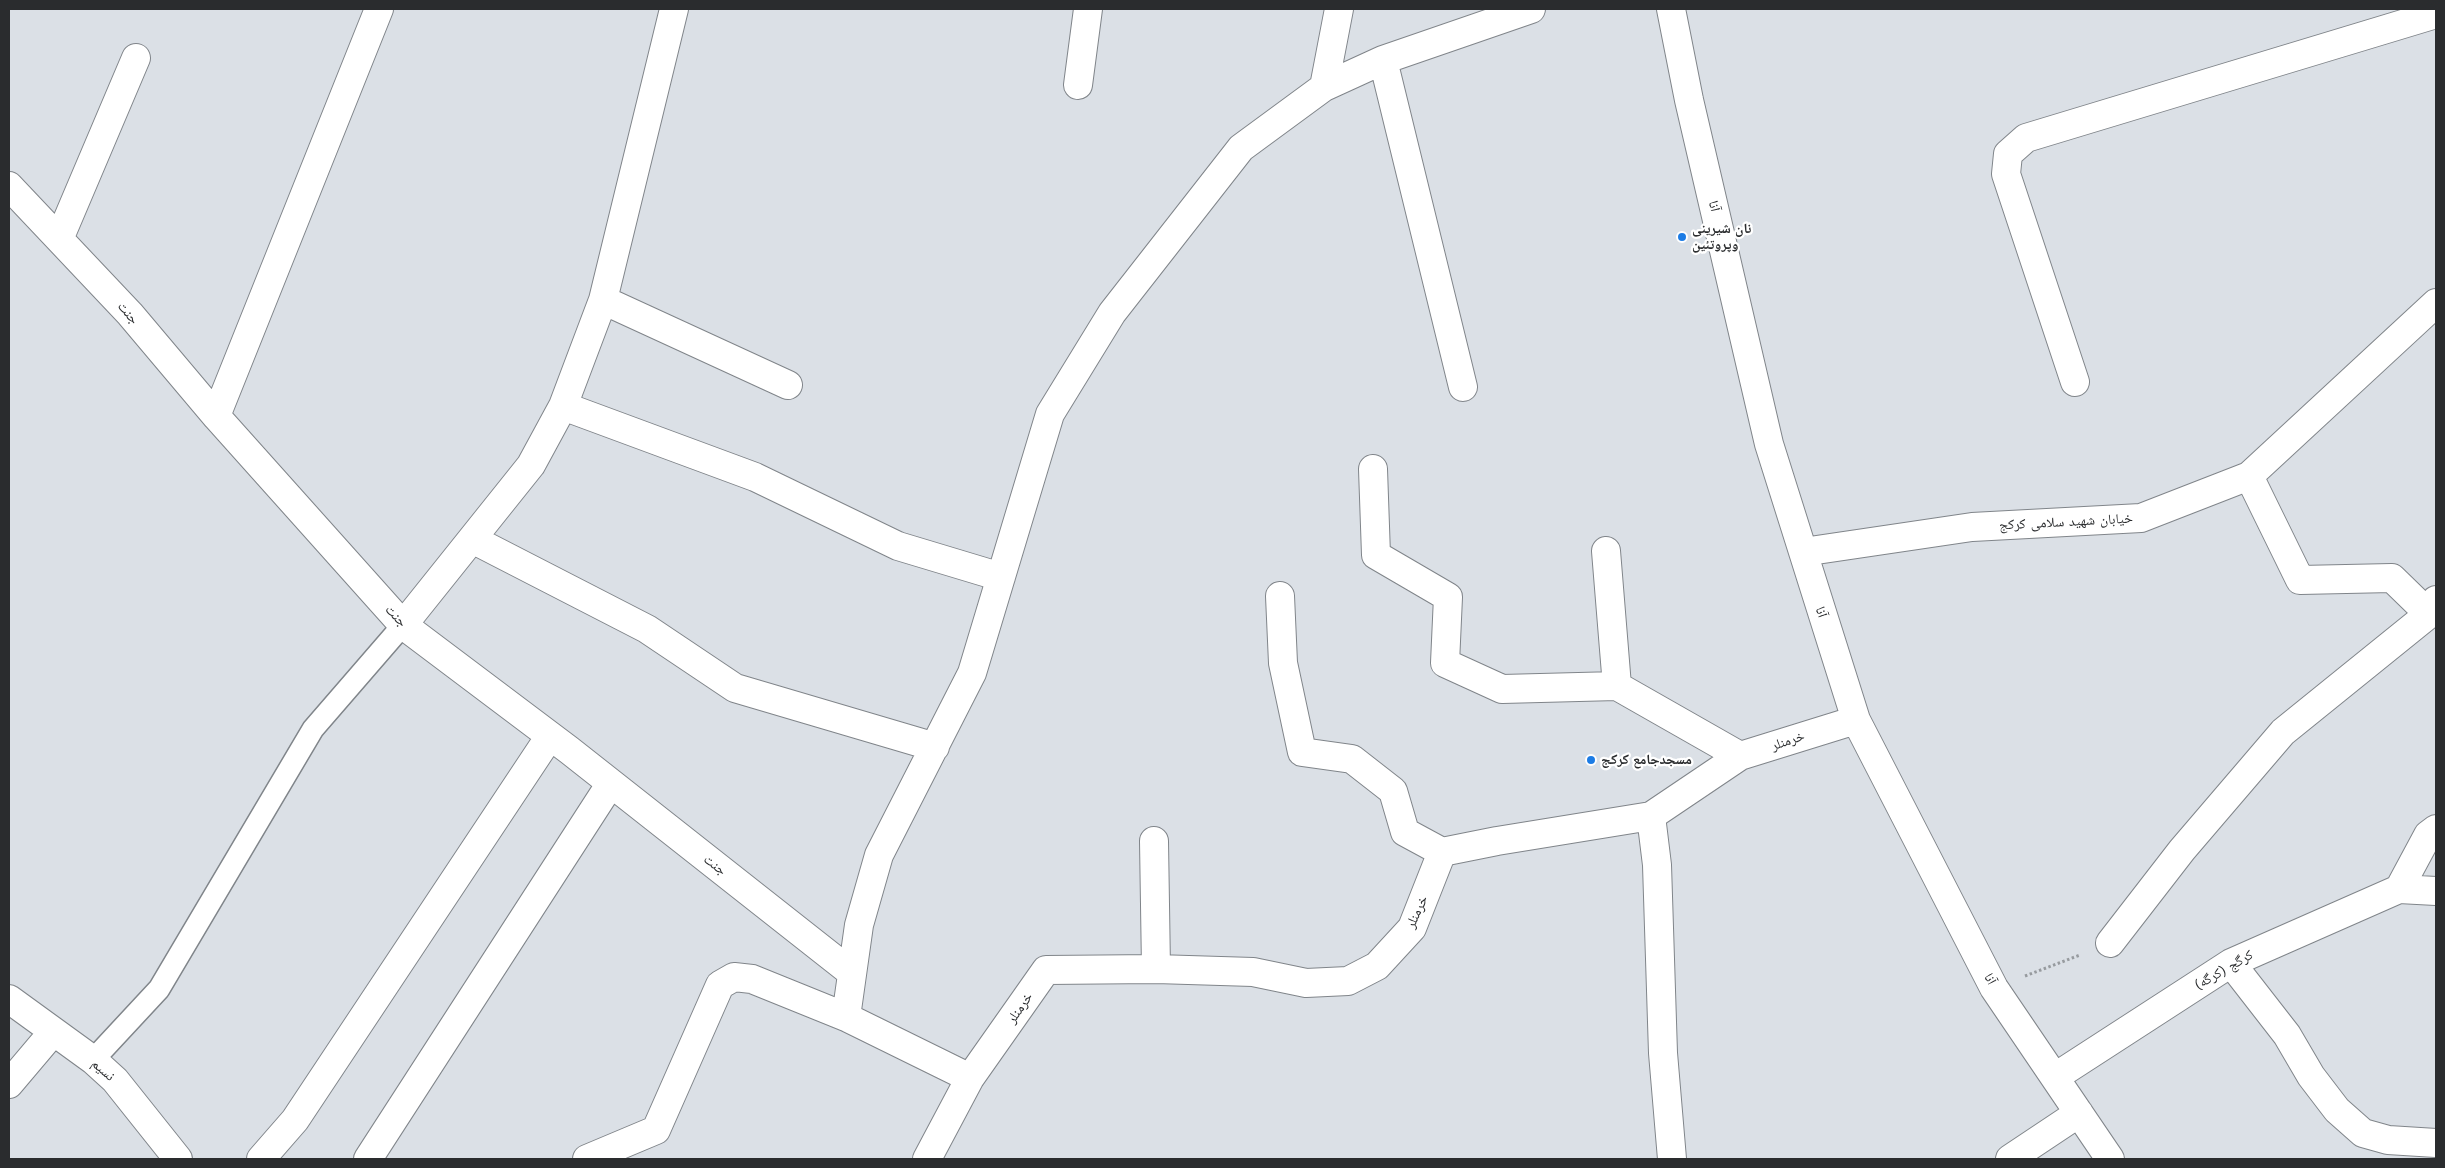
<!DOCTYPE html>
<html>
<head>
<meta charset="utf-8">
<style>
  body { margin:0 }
  #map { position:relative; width:2445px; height:1168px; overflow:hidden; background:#dbe0e6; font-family:"Work Sans",sans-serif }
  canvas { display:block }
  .frame { position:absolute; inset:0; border:10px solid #2a2c2e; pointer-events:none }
</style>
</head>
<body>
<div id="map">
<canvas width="2445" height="1168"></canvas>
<div class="frame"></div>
</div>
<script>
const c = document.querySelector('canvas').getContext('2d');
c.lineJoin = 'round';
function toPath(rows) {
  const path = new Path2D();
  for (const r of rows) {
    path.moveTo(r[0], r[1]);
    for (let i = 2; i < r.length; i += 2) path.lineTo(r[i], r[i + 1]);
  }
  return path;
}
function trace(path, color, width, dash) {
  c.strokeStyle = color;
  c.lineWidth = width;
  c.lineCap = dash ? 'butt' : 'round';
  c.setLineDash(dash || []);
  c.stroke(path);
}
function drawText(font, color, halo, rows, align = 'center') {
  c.font = font + ' "Work Sans","Noto Naskh Arabic",sans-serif';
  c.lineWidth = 4.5;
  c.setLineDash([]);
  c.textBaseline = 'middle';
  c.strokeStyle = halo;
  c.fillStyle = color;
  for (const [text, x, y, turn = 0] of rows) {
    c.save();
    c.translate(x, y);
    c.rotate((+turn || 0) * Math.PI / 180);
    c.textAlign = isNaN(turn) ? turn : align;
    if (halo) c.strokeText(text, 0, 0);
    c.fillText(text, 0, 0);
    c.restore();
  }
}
const lane = toPath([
  [93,1060,159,989,313,729,403,625]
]);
const street = toPath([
  [1671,9,1689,100,1769,444,1856,720,1994,988,2110,1159],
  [1383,60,1463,387],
  [1078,85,1088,9],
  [1324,87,1339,9],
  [9,186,130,314,216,416,403,625,569,750,852,973],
  [60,237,136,58],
  [603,300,788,385],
  [2075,382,2006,174,2008,154,2026,138,2436,14],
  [563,406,755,477,898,546,1001,577],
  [216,416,379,9],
  [1373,469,1376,555,1448,597,1445,663,1502,689,1617,686,1740,756],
  [2249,476,2300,580,2392,578,2429,614],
  [472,539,647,629,735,688,935,747],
  [1606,551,1617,686],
  [1803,552,1972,527,2141,518,2249,476,2436,303],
  [1280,596,1283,663,1302,752,1352,759,1393,791,1405,832,1442,852],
  [403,625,531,465,563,406,603,300,674,9],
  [1651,816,1657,865,1663,1053,1672,1159],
  [1154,841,1156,969],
  [2399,889,2428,835,2436,829],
  [2110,943,2182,850,2283,732,2429,614,2436,600],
  [2231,963,2287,1035,2311,1076,2337,1110,2363,1133,2388,1140,2436,1143],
  [9,999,93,1060,115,1080,178,1159],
  [846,1017,859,925,879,855,972,673,1050,414,1112,313,1241,148,1324,87,1383,60,1531,9],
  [2055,1077,2231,963,2399,889,2436,891],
  [9,1084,53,1032],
  [261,1159,295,1120,550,736],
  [368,1159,611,783],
  [587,1159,656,1130,720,985,734,977,752,979,846,1017,970,1078],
  [927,1159,970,1078,1046,970,1156,969,1253,972,1306,983,1348,981,1377,966,1412,928,1442,852,1497,841,1651,816,1740,756,1856,720],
  [2010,1159,2079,1113]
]);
trace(lane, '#80858a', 24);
trace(street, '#80858a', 30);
trace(toPath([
  [2025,976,2080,955]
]), '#979b9f', 3, [2.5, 2.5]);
trace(lane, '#fff', 21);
trace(street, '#fff', 28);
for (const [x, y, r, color] of [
  [1682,237,5,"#1c7ce5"],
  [1591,760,5,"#1c7ce5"]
]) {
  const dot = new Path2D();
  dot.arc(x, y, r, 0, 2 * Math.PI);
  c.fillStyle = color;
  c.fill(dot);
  trace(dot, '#fff', 2);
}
drawText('14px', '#2a2c2e', '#fff', [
  ["آنا",1714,206,77],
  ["جنت",128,313,49],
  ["خیابان شهید سلامی کرکج",2066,522,-3],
  ["آنا",1821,612,72],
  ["جنت",396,616,46],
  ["خرمنلر",1788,741,-18],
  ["جنت",715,865,38],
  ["خرمنلر",1417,912,-65],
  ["کرگج (کرگه)",2224,970,-30],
  ["آنا",1990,979,62],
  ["خرمنلر",1020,1008,-55],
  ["نسیم",103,1070,41]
]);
drawText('bold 14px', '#2a2c2e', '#fff', [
  ["نان شیرینی",1692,229],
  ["وپروتئین",1692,245],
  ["مسجدجامع کرکج",1601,760]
], 'left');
</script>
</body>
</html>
